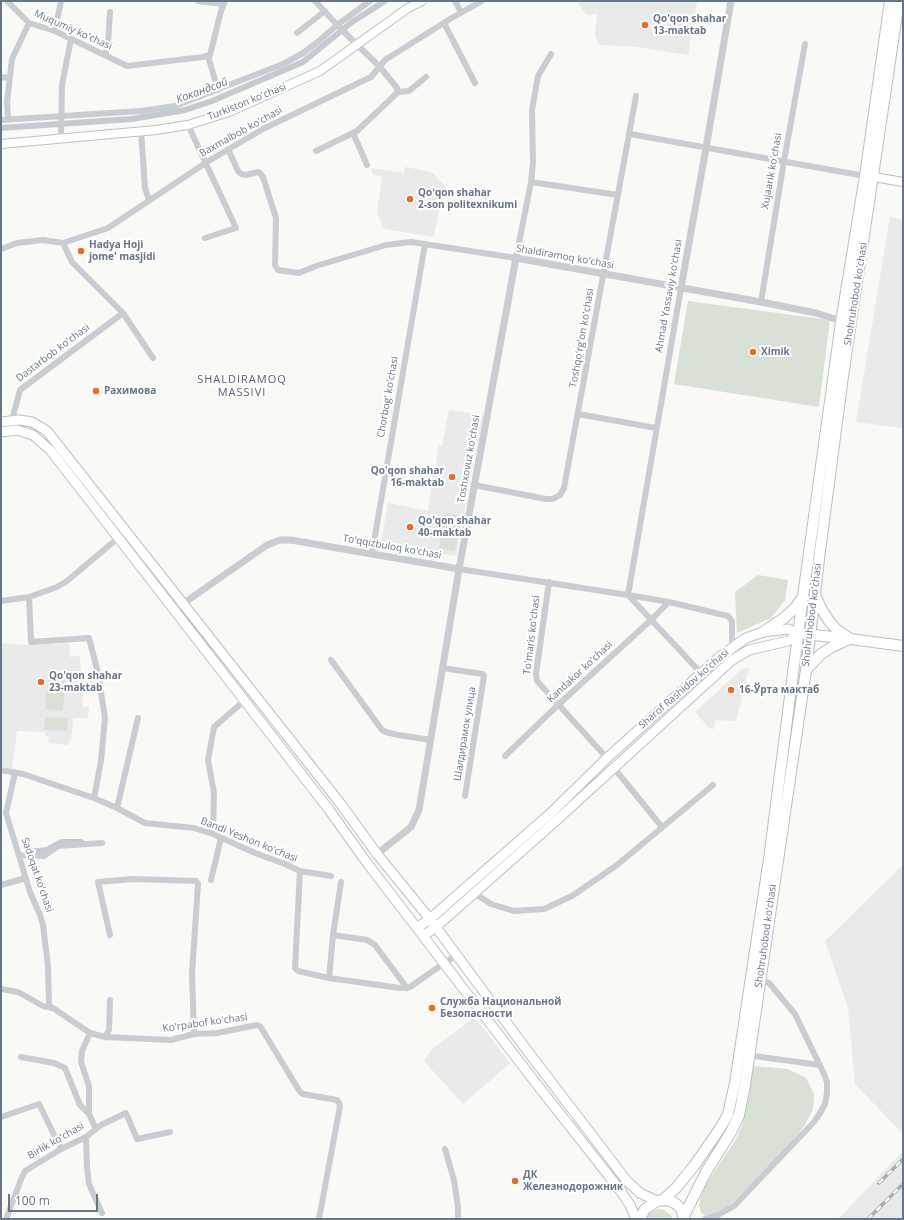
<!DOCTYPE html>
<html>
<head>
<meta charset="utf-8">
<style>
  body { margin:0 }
  #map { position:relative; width:904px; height:1220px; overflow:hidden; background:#f9f9f6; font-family:"Open Sans",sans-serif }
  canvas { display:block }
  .frame { position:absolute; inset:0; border:2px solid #677589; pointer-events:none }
  .scale { position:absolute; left:8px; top:1194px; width:90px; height:18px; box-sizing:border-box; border:2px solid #677589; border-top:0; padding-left:5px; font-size:12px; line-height:14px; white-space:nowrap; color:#677589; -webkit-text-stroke:3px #fff; paint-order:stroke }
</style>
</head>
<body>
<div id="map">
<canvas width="904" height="1220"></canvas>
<div class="frame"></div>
<div class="scale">100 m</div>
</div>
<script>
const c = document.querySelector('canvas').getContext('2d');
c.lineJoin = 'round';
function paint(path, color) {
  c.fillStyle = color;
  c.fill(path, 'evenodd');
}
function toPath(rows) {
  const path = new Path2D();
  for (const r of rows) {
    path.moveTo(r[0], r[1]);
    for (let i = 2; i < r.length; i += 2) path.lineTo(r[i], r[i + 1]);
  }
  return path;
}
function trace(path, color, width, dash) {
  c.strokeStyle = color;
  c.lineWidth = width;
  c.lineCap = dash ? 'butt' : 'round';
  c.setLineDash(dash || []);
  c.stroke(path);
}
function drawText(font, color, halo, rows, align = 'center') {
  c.font = font + ' "Open Sans",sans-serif';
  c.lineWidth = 4;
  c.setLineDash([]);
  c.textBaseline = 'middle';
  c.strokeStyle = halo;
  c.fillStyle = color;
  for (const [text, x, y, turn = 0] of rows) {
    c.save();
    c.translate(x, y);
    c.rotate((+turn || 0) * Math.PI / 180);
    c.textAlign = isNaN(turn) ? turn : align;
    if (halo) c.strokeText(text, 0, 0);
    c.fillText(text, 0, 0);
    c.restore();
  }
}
paint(toPath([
  [578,1,697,1,688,55,630,46,599,45,595,35,597,14,587,15,581,8],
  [405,167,432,172,444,185,434,237,384,229,377,212,382,177,373,175,371,168,404,173],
  [890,217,903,220,903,428,856,422],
  [449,410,483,415,456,556,381,544,388,503,428,511,439,445,442,446],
  [1,643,26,645,69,643,70,657,80,656,83,707,89,707,88,718,73,718,71,741,69,741,68,745,48,743,49,737,45,736,45,732,17,731,12,769,1,766],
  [743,668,749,668,736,721,716,720,714,729,709,728,695,712],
  [903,865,903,1134,855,1084,848,1008,825,941],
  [475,1017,510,1063,463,1104,424,1061,432,1049],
  [903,1151,903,1219,838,1219]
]), '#e9eae9');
paint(toPath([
  [688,301,830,320,819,407,674,384],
  [445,513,461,516,455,551,439,548],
  [758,575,788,580,785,600,771,618,737,633,735,592],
  [48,674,66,675,63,711,45,709],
  [45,717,68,718,67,731,44,730],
  [753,1066,788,1069,806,1078,814,1094,813,1109,805,1125,789,1146,727,1208,714,1216,706,1216,701,1213,699,1204,701,1196,707,1183,736,1139,742,1125,749,1097],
  [658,1209,664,1210,670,1214,673,1219,645,1219,648,1214]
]), '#d9e1d7');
trace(toPath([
  [1,128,132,119,185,110,212,101,303,62,352,22,385,1],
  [28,852,47,850,61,842,81,842]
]), '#c3cbd1', 6);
const secondary = toPath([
  [1,144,156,130,188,125,229,112,320,71,408,8,422,1],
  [868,176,903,182]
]);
const primary = toPath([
  [1,422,19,420,32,422,47,431,340,803,377,854,430,919,526,1049,627,1181,640,1193,657,1201],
  [1,432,17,430,33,435,51,451,330,811,367,863,535,1082,620,1190,630,1205,636,1219],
  [418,927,430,919,552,812,607,758,718,658,746,638,763,632,788,629,799,634],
  [424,935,436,927,558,819,732,660,749,650,788,641,799,634]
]);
const trunk = toPath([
  [815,595,821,608,829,621,837,630,849,638],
  [763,632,784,618,795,608,802,598],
  [805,634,851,639,903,646],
  [806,670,821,654,832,647,849,639],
  [663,1200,676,1188,694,1166,721,1127,728,1114,735,1083,769,859,803,596,841,322,865,176,890,1],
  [684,1216,706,1172,731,1132,739,1115,745,1085,806,670,819,559,843,376,899,1],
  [640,1219,645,1209,657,1201,663,1200,670,1201,676,1204,681,1209,684,1219]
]);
trace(secondary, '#bbbfc5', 10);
trace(primary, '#bcbfc4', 11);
trace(trunk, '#bbbec2', 12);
trace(toPath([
  [7,1,29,23,55,31,127,66,203,57,210,55,221,11,225,1],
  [198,1,224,4],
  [315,1,340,28,380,67,397,88,398,92],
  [455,1,461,12],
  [444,23,475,83],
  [55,31,61,1],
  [297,33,325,11],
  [105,55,108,45,110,12],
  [208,56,218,90],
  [1,77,9,78],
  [398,92,409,91,426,77],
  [8,119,7,102,12,59,29,23],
  [1,120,141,111,175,106,283,64,303,53,319,41,337,25,370,1],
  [188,125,236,228,205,238],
  [141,131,145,188,149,200],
  [353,133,367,165],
  [630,134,865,176],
  [61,138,62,85,71,39],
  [228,149,238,171,241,174,246,175,258,172,260,173,263,177,276,218,275,265,278,270,299,273,316,266,386,245,411,242,516,258,531,182,533,163,532,110,538,76,551,54],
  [316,151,357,131,398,92],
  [531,182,618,195],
  [63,243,72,262,123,313,153,358],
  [1,249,17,243,43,240,63,243,108,228,207,162,263,129,371,77,385,60,450,19,482,1],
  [681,288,628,595,669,602,728,616,732,621,732,647],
  [761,302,784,161,805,44],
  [578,414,656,428],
  [12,420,20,390,123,313],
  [474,485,546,499,553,499,560,495,564,488,636,96],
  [372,553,425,244],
  [459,569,628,595,701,673],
  [549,582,536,674,537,681,607,758],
  [29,597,31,642,89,638,98,673,105,718,101,761,94,798],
  [1,601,29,597,57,587,67,581,118,538],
  [331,660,382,730,386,732,398,735,431,740],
  [442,668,483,674,484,676,465,796],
  [505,756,558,705,651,620,669,602],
  [614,768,662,827],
  [1,770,23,774,94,798,117,808,145,823,194,828,213,834,255,853,285,864,300,871,295,968,298,971,329,978,400,988,410,987,456,955],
  [15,773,6,813,30,892,40,915,43,925,48,966,49,1004,51,1008],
  [117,808,138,718],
  [213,834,214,793,208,760,214,727,244,701],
  [19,856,27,855,44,856,58,846,102,843],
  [300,871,331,876],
  [211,880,221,838],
  [1,885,26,878],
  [474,893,491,904,514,911,544,909,572,896,617,865,713,785],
  [110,935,98,882,133,879,196,881,198,884,192,974,194,1034],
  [333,935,367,940,375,945,407,988],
  [329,978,333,935,341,882],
  [1,989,18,992,43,1006,53,1008,90,1033,105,1037,171,1040,194,1034,217,1033,257,1025,260,1026,300,1092,303,1094,337,1100,339,1103,340,1106,319,1219],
  [90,1033,82,1051,81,1062,89,1086,89,1114,96,1129],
  [105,1037,109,1030,110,1000],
  [746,1055,820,1065],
  [21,1057,54,1063,65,1068,80,1105,89,1114],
  [1,1117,39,1104,61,1149],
  [86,1137,87,1167,89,1184,102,1213],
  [445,1149,454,1180,458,1207,458,1219],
  [6,1219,22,1177,25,1171,61,1149,86,1137,101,1125,126,1113,137,1139,170,1132],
  [705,1219,718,1215,734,1206,814,1122,820,1113,825,1104,827,1093,827,1082,824,1074,795,1014,769,983,760,979]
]), '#c9ccd0', 6);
trace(toPath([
  [681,288,706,148,731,1],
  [174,610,267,545,280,540,291,540,459,569],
  [377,854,411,827,419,810,459,569,516,258,761,302,816,313,845,322]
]), '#c9ccd0', 7);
trace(secondary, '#fff', 8);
trace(primary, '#fff', 9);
trace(trunk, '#fff', 10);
const rail = toPath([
  [879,1183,903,1159],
  [868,1219,903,1184]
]);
trace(rail, '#a7acb3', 3.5);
trace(rail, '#fff', 2, [6]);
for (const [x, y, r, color] of [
  [645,25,4,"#ea6b25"],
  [410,199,4,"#ea6b25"],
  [81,251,4,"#ea6b25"],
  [753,352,4,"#ea6b25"],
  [96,391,4,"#ea6b25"],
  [452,477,4,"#ea6b25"],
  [410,527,4,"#ea6b25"],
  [41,682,4,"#ea6b25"],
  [731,690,4,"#ea6b25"],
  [432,1008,4,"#ea6b25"],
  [515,1181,4,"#ea6b25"]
]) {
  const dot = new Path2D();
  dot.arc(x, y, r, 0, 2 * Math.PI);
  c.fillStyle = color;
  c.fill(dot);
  trace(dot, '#fff', 1.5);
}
drawText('bold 10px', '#677589', '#fff', [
  ["Qo'qon shahar",653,19],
  ["13-maktab",653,31],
  ["Qoʻqon shahar",418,193],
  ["2-son politexnikumi",418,205],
  ["Hadya Hoji",89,245],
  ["jome' masjidi",89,257],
  ["Ximik",761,352],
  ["Рахимова",104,391],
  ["Qo'qon shahar",444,471,"right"],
  ["16-maktab",444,483,"right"],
  ["Qo'qon shahar",418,521],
  ["40-maktab",418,533],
  ["Qo'qon shahar",49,676],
  ["23-maktab",49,688],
  ["16-Ўрта мактаб",739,690],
  ["Служба Национальной",440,1002],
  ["Безопасности",440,1014],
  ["ДК",523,1175],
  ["Железнодорожник",523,1187]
], 'left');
drawText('10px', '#677589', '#fff', [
  ["Muqumiy ko'chasi",73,30,24],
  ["Turkiston ko'chasi",247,102,-22],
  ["Baxmalbob ko'chasi",241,132,-29],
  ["Xujaarik ko'chasi",772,171,-80],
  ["Shaldiramoq ko'chasi",565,257,10],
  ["Shohruhobod koʻchasi",856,294,-81],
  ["Ahmad Yassaviy ko'chasi",669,296,-80],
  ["Toshqoʻrgʻon koʻchasi",582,338,-80],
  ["Dastarbob ko'chasi",53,353,-37],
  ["Chorbog' ko'chasi",388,397,-80],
  ["Toshxovuz koʻchasi",469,459,-80],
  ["To'qqizbuloq ko'chasi",392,547,10],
  ["Shohruhobod koʻchasi",812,615,-83],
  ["To'maris ko'chasi",532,635,-83],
  ["Kandakor ko'chasi",580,672,-43],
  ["Sharof Rashidov ko'chasi",684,689,-41],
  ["Шалдирамок улица",465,734,-81],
  ["Bandi Yeshon ko'chasi",249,840,22],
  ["Sadoqat ko'chasi",37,875,71],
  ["Shohruhobod koʻchasi",766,936,-82],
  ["Ko'rpabof koʻchasi",205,1023,-8],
  ["Birlik ko'chasi",56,1141,-30]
]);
drawText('italic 11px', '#637783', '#fff', [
  ["Кокандсай",202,91,-20]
]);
c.letterSpacing = '1px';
drawText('11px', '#555f6d', '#fff', [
  ["SHALDIRAMOQ",242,380],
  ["MASSIVI",242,393]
]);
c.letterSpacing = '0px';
</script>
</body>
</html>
